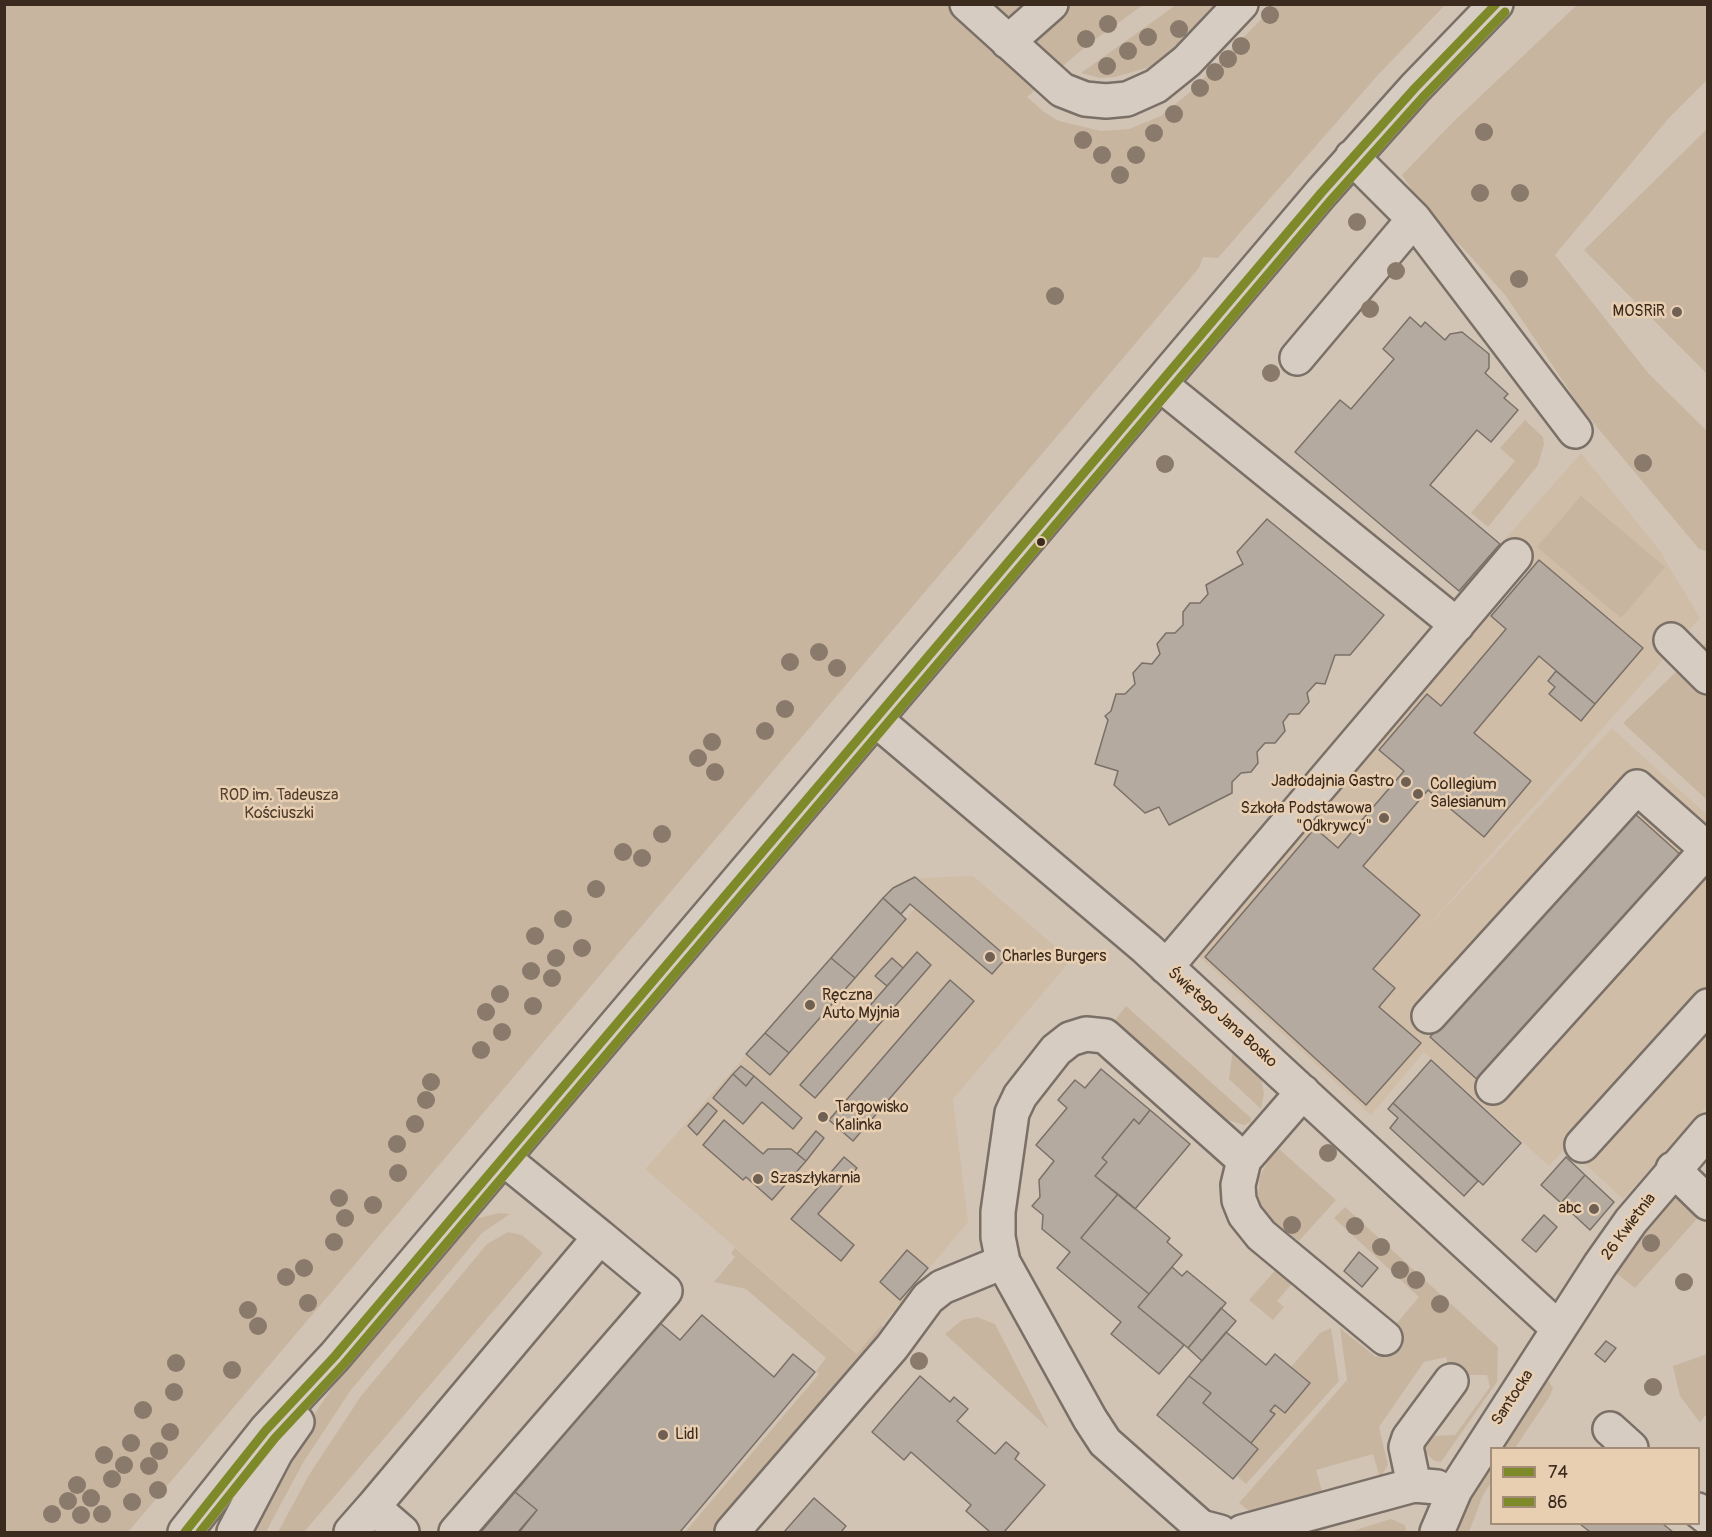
<!DOCTYPE html>
<html>
<head>
<meta charset="utf-8">
<style>
  body { margin:0 }
  #map { position:relative; width:1712px; height:1537px; overflow:hidden; background:#d1c4b5; font-family:Pangolin,sans-serif }
  canvas { display:block }
  .frame { position:absolute; inset:0; border:6px solid #3b2a1e; pointer-events:none }
  .legend { position:absolute; left:1490px; top:1447px; width:210px; height:78px; box-sizing:border-box; background:#e9cfb1; border:2px solid #a38d76; margin:0; padding:8px 10px; list-style:none; font-size:18px; color:#3b2a1e }
  .legend li { display:flex; align-items:center; gap:12px; height:30px }
  .legend b { width:30px; border:2px solid #a38d76 }
</style>
</head>
<body>
<div id="map">
<canvas width="1712" height="1537"></canvas>
<div class="frame"></div>
<ul class="legend">
<li><b style="height:8px;background:#7e8a2a"></b>74</li>
<li><b style="height:8px;background:#7e8a2a"></b>86</li>
</ul>
</div>
<script>
const c = document.querySelector('canvas').getContext('2d');
c.lineJoin = 'round';
function paint(path, color) {
  c.fillStyle = color;
  c.fill(path, 'evenodd');
}
function toPath(rows) {
  const path = new Path2D();
  for (const r of rows) {
    path.moveTo(r[0], r[1]);
    for (let i = 2; i < r.length; i += 2) path.lineTo(r[i], r[i + 1]);
  }
  return path;
}
function trace(path, color, width, dash) {
  c.strokeStyle = color;
  c.lineWidth = width;
  c.lineCap = dash ? 'butt' : 'round';
  c.setLineDash(dash || []);
  c.stroke(path);
}
function drawText(font, color, halo, rows, align = 'center') {
  c.font = font + ' Pangolin,sans-serif';
  c.lineWidth = 5;
  c.setLineDash([]);
  c.textBaseline = 'middle';
  c.strokeStyle = halo;
  c.fillStyle = color;
  for (const [text, x, y, turn = 0] of rows) {
    c.save();
    c.translate(x, y);
    c.rotate((+turn || 0) * Math.PI / 180);
    c.textAlign = isNaN(turn) ? turn : align;
    if (halo) c.strokeText(text, 0, 0);
    c.fillText(text, 0, 0);
    c.restore();
  }
}
paint(toPath([
  [1581,453,1658,548,1700,618,1413,943,1612,728,1707,815,1707,1106,1623,1199,1567,1147,1549,1166,1424,1052,1371,1115,1177,936,1459,591],
  [973,876,1071,960,953,1099,968,1222,858,1354,645,1169,746,1055,770,1076,931,890,917,878]
]), '#d0bda7');
paint(toPath([
  [5,5,1143,5,1085,47,1027,97,1044,112,1059,121,1101,131,1129,129,1161,116,1190,92,1275,5,1445,5,1377,76,1218,258,1203,257,1199,268,1091,396,128,1532,5,1532],
  [1176,5,1219,5,1179,46,1147,68,1115,77,1100,78,1081,73],
  [1577,5,1707,5,1707,80,1668,119,1555,255,1648,373,1707,431,1707,551,1699,549,1581,408,1506,296,1463,248,1430,217,1402,175,1453,122],
  [1707,129,1707,374,1584,250],
  [1525,420,1543,437,1544,444,1538,465,1488,527,1471,513,1515,461,1500,448],
  [1581,496,1665,567,1621,618,1537,547],
  [1707,642,1707,800,1623,723],
  [1126,1006,1251,1118,1251,1122,1244,1125,1228,1120,1112,1024],
  [1233,1050,1261,1079,1264,1093,1261,1109,1229,1079],
  [1278,1148,1336,1200,1299,1241,1257,1209,1260,1176,1270,1157],
  [1679,1194,1703,1212,1635,1288,1615,1272,1666,1200],
  [1345,1207,1498,1347,1497,1382,1441,1462,1435,1461,1424,1452,1422,1446,1425,1436,1455,1435,1490,1387,1487,1375,1463,1375,1449,1369,1446,1357,1424,1362,1379,1427,1388,1465,1380,1478,1373,1454,1316,1470,1323,1494,1253,1514,1239,1503,1347,1380,1340,1328,1376,1357,1393,1338,1396,1324,1419,1297,1334,1218],
  [499,1213,510,1214,482,1233,351,1390,304,1461,266,1532,246,1532,294,1444,347,1366,464,1228,479,1218],
  [508,1232,522,1235,543,1253,304,1532,278,1532,309,1475,361,1396,487,1244],
  [735,1248,857,1354,881,1325,888,1331,715,1532,685,1532,819,1374,816,1371,826,1358,746,1289,714,1282,735,1257,731,1253],
  [1279,1266,1295,1280,1277,1301,1284,1307,1273,1320,1249,1300],
  [977,1317,995,1324,1049,1429,945,1334,962,1320],
  [1331,1328,1339,1381,1246,1484,1236,1475,1258,1449,1251,1443,1274,1415,1270,1411,1275,1405,1285,1413,1310,1383,1291,1367,1320,1333],
  [1707,1354,1707,1413,1700,1423,1680,1396,1673,1366],
  [1548,1380,1553,1388,1550,1396,1515,1448,1502,1448],
  [1491,1464,1491,1483,1483,1495,1469,1532,1454,1532,1477,1485],
  [1391,1519,1405,1525,1406,1532,1349,1532]
]), '#c8b5a0');
const building = toPath([
  [1410,317,1421,327,1425,322,1445,340,1450,334,1462,332,1489,354,1489,368,1485,373,1508,394,1504,398,1518,410,1491,442,1477,430,1430,485,1500,544,1459,591,1295,452,1340,400,1351,409,1394,359,1383,349,1410,317],
  [1267,519,1384,615,1350,655,1335,655,1325,684,1316,683,1307,693,1309,702,1299,714,1289,714,1283,722,1285,731,1275,743,1265,743,1257,752,1258,763,1251,772,1241,773,1232,782,1232,793,1169,825,1159,807,1145,813,1114,785,1118,771,1095,764,1108,720,1105,716,1111,711,1116,694,1125,694,1135,684,1133,673,1142,663,1152,664,1160,654,1157,644,1166,633,1175,633,1183,625,1183,612,1190,603,1200,603,1208,594,1206,585,1243,564,1237,552,1267,519],
  [1539,560,1643,648,1595,704,1539,656,1474,733,1531,781,1484,837,1428,790,1363,866,1420,915,1373,969,1395,988,1379,1007,1421,1043,1366,1105,1205,957,1315,828,1338,848,1404,771,1379,750,1427,694,1441,706,1506,629,1491,616,1539,560],
  [1556,671,1595,704,1581,721,1549,694,1555,687,1548,681,1556,671],
  [1633,812,1682,856,1480,1082,1430,1037,1633,812],
  [915,877,1007,957,992,974,910,904,901,914,883,898,893,888,915,877],
  [883,898,906,919,855,978,831,958,883,898],
  [917,952,931,965,815,1098,800,1085,917,952],
  [831,958,855,978,789,1053,765,1033,831,958],
  [892,958,903,968,887,986,875,976,892,958],
  [950,980,974,1001,853,1141,829,1120,950,980],
  [765,1033,789,1053,770,1075,746,1054,765,1033],
  [1431,1060,1521,1143,1483,1185,1393,1103,1431,1060],
  [741,1066,754,1076,746,1086,733,1074,741,1066],
  [1101,1069,1150,1110,1139,1124,1134,1119,1102,1158,1107,1162,1095,1176,1118,1194,1081,1238,1149,1294,1138,1307,1184,1345,1159,1374,1111,1334,1121,1322,1057,1268,1070,1252,1042,1229,1043,1215,1032,1206,1040,1197,1039,1180,1054,1161,1036,1145,1067,1108,1058,1100,1075,1080,1085,1088,1101,1069],
  [733,1074,746,1086,754,1076,802,1118,793,1129,762,1102,743,1124,713,1098,733,1074],
  [708,1103,717,1111,697,1135,688,1126,708,1103],
  [1393,1103,1478,1181,1464,1196,1390,1128,1398,1118,1388,1109,1393,1103],
  [1150,1110,1190,1144,1135,1209,1095,1176,1107,1162,1102,1158,1134,1119,1139,1124,1150,1110],
  [724,1120,763,1154,768,1149,791,1149,806,1161,772,1200,746,1177,743,1180,703,1145,724,1120],
  [816,1131,824,1138,806,1161,797,1154,816,1131],
  [844,1157,857,1168,818,1214,854,1245,841,1261,791,1219,844,1157],
  [1566,1157,1585,1175,1561,1203,1541,1185,1566,1157],
  [1585,1175,1614,1202,1590,1230,1561,1203,1585,1175],
  [1118,1194,1170,1238,1167,1242,1182,1255,1149,1294,1081,1238,1118,1194],
  [1544,1215,1557,1227,1536,1252,1522,1240,1544,1215],
  [907,1250,928,1268,900,1300,880,1282,907,1250],
  [1359,1252,1378,1268,1362,1287,1344,1271,1359,1252],
  [1172,1267,1182,1276,1187,1271,1226,1303,1188,1348,1138,1307,1172,1267],
  [1221,1308,1236,1321,1202,1361,1188,1348,1221,1308],
  [702,1315,774,1377,793,1354,815,1372,680,1532,518,1532,537,1510,515,1492,659,1322,680,1340,702,1315],
  [1226,1332,1266,1365,1275,1354,1310,1383,1285,1413,1275,1405,1270,1411,1275,1414,1251,1443,1203,1403,1211,1393,1189,1376,1226,1332],
  [1606,1341,1616,1348,1605,1362,1595,1354,1606,1341],
  [920,1376,950,1402,954,1397,968,1409,957,1421,995,1454,1006,1442,1019,1453,1015,1459,1045,1485,1004,1532,990,1532,966,1511,971,1505,911,1452,904,1460,872,1432,920,1376],
  [1189,1376,1211,1393,1203,1403,1258,1449,1233,1479,1157,1415,1189,1376],
  [515,1492,537,1510,521,1530,518,1532,481,1532,515,1492],
  [814,1498,846,1526,841,1532,784,1532,814,1498],
  [1580,1524,1663,1524,1673,1532,1590,1532,1580,1524]
]);
paint(building, '#b4aa9f');
trace(building, '#7a7067', 1.5);
const minor = toPath([
  [967,4,1062,90,1085,99,1106,101,1127,99,1156,86,1187,61,1241,4],
  [1008,42,1051,4],
  [1352,157,1414,219,1575,431],
  [1297,358,1414,219],
  [1160,384,1457,625],
  [1671,640,1708,677],
  [875,719,1146,948,1558,1328],
  [1166,967,1515,556],
  [1429,1016,1637,787,1708,850],
  [1493,1087,1707,850],
  [1303,1092,1244,1160,1238,1185,1239,1200,1245,1215,1261,1235,1385,1338],
  [1582,1145,1708,1006],
  [1673,1169,1708,1203],
  [1003,1262,998,1237,998,1212,1012,1113,1020,1096,1056,1050,1070,1039,1086,1034,1105,1036,1244,1160],
  [1610,1429,1631,1448],
  [1437,1487,1414,1485,1406,1447,1409,1438,1451,1381],
  [1698,1510,1708,1518],
  [185,1532,266,1430,335,1356,1322,192,1415,88,1496,4],
  [234,1532,276,1452,297,1422],
  [351,1532,373,1507],
  [402,1532,373,1507,600,1237,503,1158],
  [456,1532,665,1291,600,1237],
  [732,1532,892,1347,928,1298,942,1287,1003,1262,1090,1419,1105,1442,1201,1527,1220,1532],
  [1242,1532,1414,1485],
  [1437,1532,1455,1490,1600,1265,1631,1221,1708,1131]
]);
trace(minor, '#7a7067', 38);
trace(minor, '#d6ccc1', 33);
trace(toPath([
  [185,1532,266,1430,335,1356,1322,192,1415,88,1496,4]
]), '#7e8a2a', 9);
trace(toPath([
  [200,1532,275,1438,344,1364,1331,200,1424,96,1505,12]
]), '#7e8a2a', 9);
c.fillStyle = '#8a7a6b';
for (const [x, y] of [
  [1270,15],
  [1108,24],
  [1179,29],
  [1148,37],
  [1086,39],
  [1241,46],
  [1128,51],
  [1228,59],
  [1107,66],
  [1215,72],
  [1200,88],
  [1174,114],
  [1484,132],
  [1154,133],
  [1083,140],
  [1102,155],
  [1136,155],
  [1120,175],
  [1480,193],
  [1520,193],
  [1357,222],
  [1396,271],
  [1519,279],
  [1055,296],
  [1370,309],
  [1271,373],
  [1643,463],
  [1165,464],
  [819,652],
  [790,662],
  [837,668],
  [785,709],
  [765,731],
  [712,742],
  [698,758],
  [715,772],
  [662,834],
  [623,852],
  [642,858],
  [596,889],
  [563,919],
  [535,936],
  [582,948],
  [556,958],
  [531,971],
  [552,978],
  [500,994],
  [533,1006],
  [486,1012],
  [502,1032],
  [481,1050],
  [431,1082],
  [426,1100],
  [415,1124],
  [397,1144],
  [1328,1153],
  [398,1173],
  [339,1198],
  [373,1205],
  [345,1218],
  [1292,1225],
  [1355,1226],
  [334,1242],
  [1651,1243],
  [1381,1247],
  [304,1268],
  [1400,1270],
  [286,1277],
  [1416,1280],
  [1684,1282],
  [308,1303],
  [1440,1304],
  [248,1310],
  [258,1326],
  [919,1361],
  [176,1363],
  [232,1370],
  [1653,1387],
  [174,1392],
  [143,1410],
  [170,1432],
  [131,1443],
  [159,1451],
  [104,1455],
  [124,1465],
  [149,1466],
  [112,1479],
  [77,1485],
  [158,1490],
  [91,1498],
  [68,1501],
  [132,1502],
  [52,1514],
  [102,1514],
  [81,1515]
]) {
  c.beginPath();
  c.arc(x, y, 9, 0, 2 * Math.PI);
  c.fill();
}
for (const [x, y, r, color] of [
  [1677,312,6,"#706053"],
  [1041,542,5,"#3b2a1e"],
  [1406,782,6,"#706053"],
  [1418,794,6,"#706053"],
  [1384,818,6,"#706053"],
  [990,957,6,"#706053"],
  [810,1005,6,"#706053"],
  [823,1117,6,"#706053"],
  [758,1179,6,"#706053"],
  [1594,1209,6,"#706053"],
  [663,1435,6,"#706053"]
]) {
  const dot = new Path2D();
  dot.arc(x, y, r, 0, 2 * Math.PI);
  c.fillStyle = color;
  c.fill(dot);
  trace(dot, '#e9cfb1', 2);
}
drawText('16px', '#3b2a1e', '#e9cfb1', [
  ["MOSRiR",1665,312,"right"],
  ["Jadłodajnia Gastro",1394,782,"right"],
  ["Collegium",1430,785],
  ["Salesianum",1430,803],
  ["Szkoła Podstawowa",1372,809,"right"],
  ["\"Odkrywcy\"",1372,827,"right"],
  ["Charles Burgers",1002,957],
  ["Ręczna",822,996],
  ["Auto Myjnia",822,1014],
  ["Targowisko",835,1108],
  ["Kalinka",835,1126],
  ["Szaszłykarnia",770,1179],
  ["abc",1582,1209,"right"],
  ["Lidl",675,1435]
], 'left');
drawText('16px', '#4f3d2f', '#e9cfb1', [
  ["ROD im. Tadeusza",279,796],
  ["Kościuszki",279,814]
]);
drawText('16px', '#3b2a1e', '#e9cfb1', [
  ["Świętego Jana Bosko",1222,1018,42],
  ["26 Kwietnia",1629,1227,-53],
  ["Santocka",1513,1398,-57]
]);
</script>
</body>
</html>
